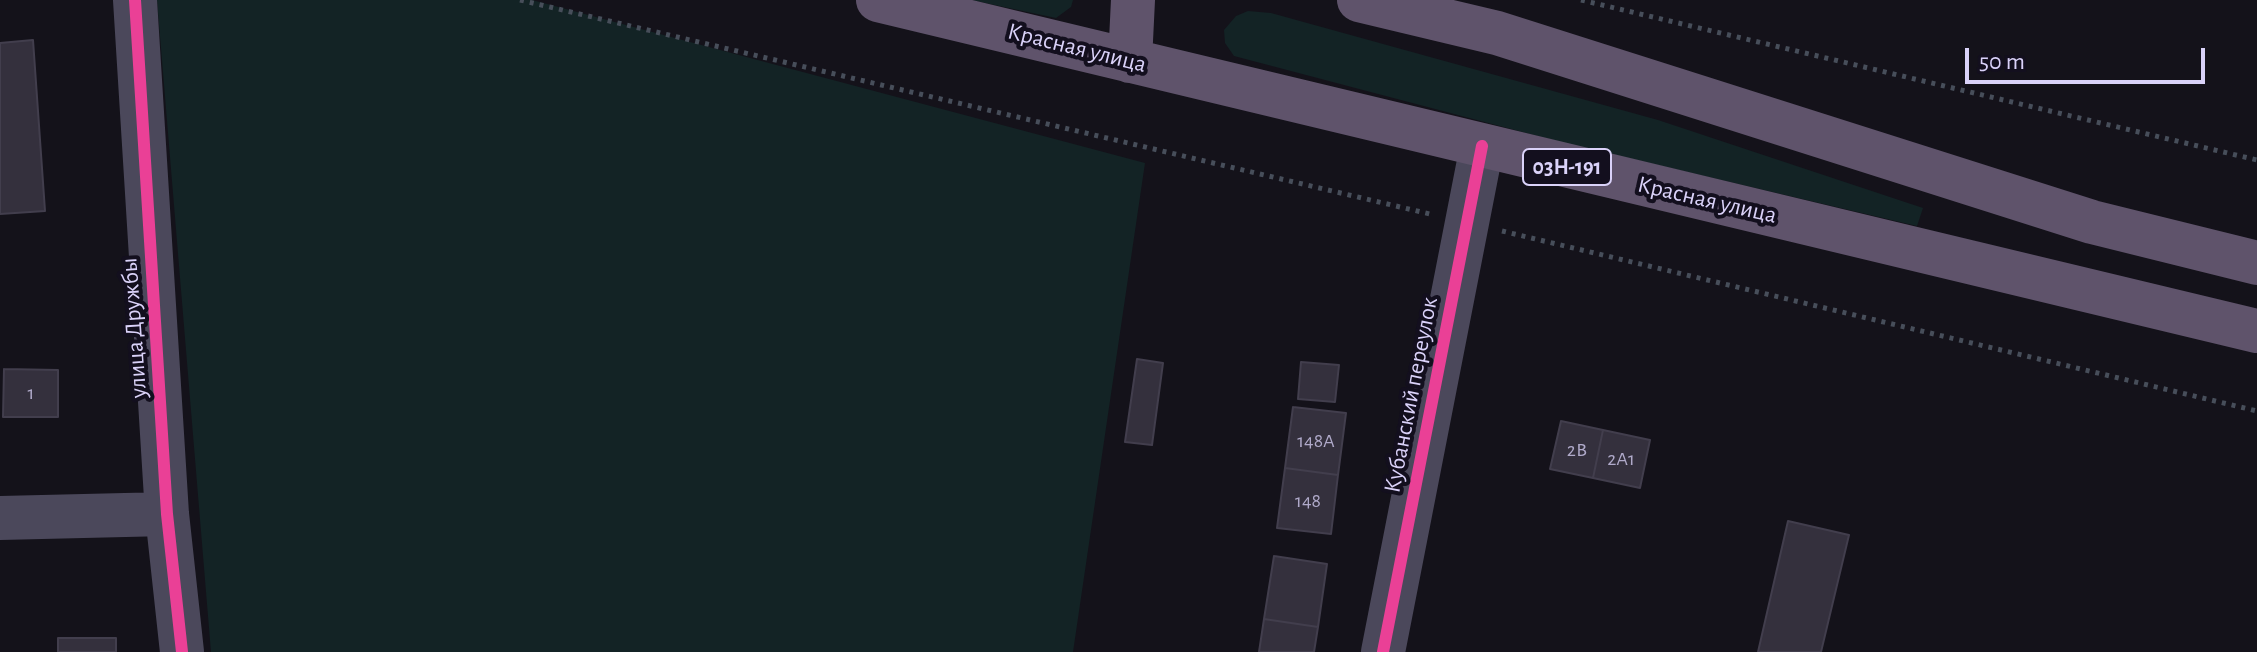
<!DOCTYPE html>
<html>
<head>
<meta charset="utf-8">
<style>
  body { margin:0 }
  #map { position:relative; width:2257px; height:652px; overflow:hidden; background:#14121a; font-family:"Alegreya Sans",sans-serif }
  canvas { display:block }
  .scale { position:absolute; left:1965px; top:48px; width:240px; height:36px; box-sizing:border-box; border:4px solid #dad2f9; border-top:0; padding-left:10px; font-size:24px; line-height:28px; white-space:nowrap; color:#dad2f9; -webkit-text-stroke:6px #130f1e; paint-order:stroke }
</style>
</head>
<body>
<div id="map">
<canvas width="2257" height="652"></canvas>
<div class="scale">50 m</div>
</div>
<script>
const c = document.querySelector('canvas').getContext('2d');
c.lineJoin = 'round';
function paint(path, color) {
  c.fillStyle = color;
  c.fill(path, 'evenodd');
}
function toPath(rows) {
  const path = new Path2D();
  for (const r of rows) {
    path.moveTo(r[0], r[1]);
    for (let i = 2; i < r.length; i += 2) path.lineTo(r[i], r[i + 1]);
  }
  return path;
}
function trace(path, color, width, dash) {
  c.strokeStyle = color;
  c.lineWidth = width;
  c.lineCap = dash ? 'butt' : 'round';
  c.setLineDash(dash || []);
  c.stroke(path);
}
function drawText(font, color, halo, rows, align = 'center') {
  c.font = font + ' "Alegreya Sans",sans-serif';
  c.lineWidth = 8;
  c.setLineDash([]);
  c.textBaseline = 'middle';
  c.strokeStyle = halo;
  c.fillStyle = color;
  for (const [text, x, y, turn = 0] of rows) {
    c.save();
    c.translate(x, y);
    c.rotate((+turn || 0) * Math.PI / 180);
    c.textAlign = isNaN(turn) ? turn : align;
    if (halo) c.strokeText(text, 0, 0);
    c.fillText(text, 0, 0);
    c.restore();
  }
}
paint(toPath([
  [157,0,532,0,1145,163,1073,652,211,652],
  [971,0,1073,0,1071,7,1056,18],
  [1248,11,1271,13,1658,120,1923,208,1917,226,1568,144,1234,56,1225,43,1224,30,1236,16]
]), '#132325');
const building = toPath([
  [33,40,45,211,0,214,0,43,33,40],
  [1137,359,1163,363,1152,445,1125,442,1137,359],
  [1301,362,1339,365,1335,402,1298,399,1301,362],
  [4,369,58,370,58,417,3,417,4,369],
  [1293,407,1346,413,1338,475,1285,468,1293,407],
  [1561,421,1603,430,1593,478,1550,469,1561,421],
  [1603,430,1650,440,1640,488,1593,478,1603,430],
  [1285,468,1338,475,1331,534,1277,528,1285,468],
  [1788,521,1849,535,1821,652,1758,652,1788,521],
  [1274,556,1327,564,1318,627,1264,619,1274,556],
  [1264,619,1318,627,1314,652,1259,652,1264,619],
  [58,638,116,638,116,652,58,652,58,638]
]);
paint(building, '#34303d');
trace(building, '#423e4d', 2);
trace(toPath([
  [520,0,1430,214],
  [1581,0,2257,160],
  [1502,231,2257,411]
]), '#474e5a', 5, [4, 6]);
trace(toPath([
  [135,0,167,514,182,652],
  [0,518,167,514],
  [1383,652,1482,146]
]), '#4b485b', 44);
trace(toPath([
  [878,0,2257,331],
  [1359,0,1497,33,2092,222,2257,263],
  [1130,61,1133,0]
]), '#5f536b', 44);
trace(toPath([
  [135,0,167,514,182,652],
  [1383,652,1482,146]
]), '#ea4096', 12);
drawText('20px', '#b0aaca', null, [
  ["1",31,393],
  ["148А",1316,441],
  ["2В",1577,450],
  ["2А1",1621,459],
  ["148",1308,501]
]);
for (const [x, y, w] of [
  [1567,167,88]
]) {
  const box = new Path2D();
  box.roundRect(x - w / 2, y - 18, w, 36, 6);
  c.fillStyle = '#130f1e';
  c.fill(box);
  trace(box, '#dad2f9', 2);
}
drawText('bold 22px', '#dad2f9', null, [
  ["03Н-191",1567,167]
]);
drawText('24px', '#dad2f9', '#130f1e', [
  ["Красная улица",1077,48,14],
  ["Красная улица",1707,200,13],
  ["улица Дружбы",134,328,-94],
  ["Кубанский переулок",1411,395,-79]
]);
</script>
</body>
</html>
